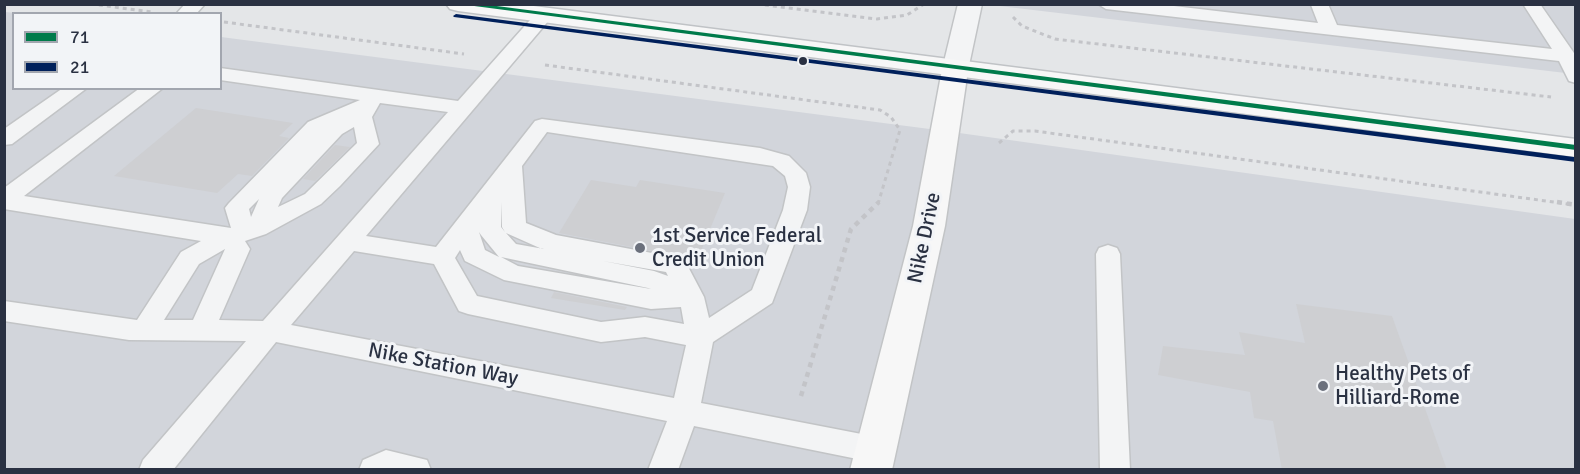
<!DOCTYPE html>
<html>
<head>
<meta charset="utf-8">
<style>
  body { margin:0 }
  #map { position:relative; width:1580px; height:474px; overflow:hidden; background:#e4e6e8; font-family:Signika,sans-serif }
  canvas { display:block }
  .frame { position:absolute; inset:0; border:6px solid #2a3142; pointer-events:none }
  .legend { position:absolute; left:12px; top:12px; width:210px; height:78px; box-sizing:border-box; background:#f2f4f7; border:2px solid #a2a6af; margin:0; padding:8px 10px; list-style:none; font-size:18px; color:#2a3142 }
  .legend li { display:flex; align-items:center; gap:12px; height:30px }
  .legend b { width:30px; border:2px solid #a2a6af }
</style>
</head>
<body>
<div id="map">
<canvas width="1580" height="474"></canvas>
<div class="frame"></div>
<ul class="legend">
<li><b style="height:8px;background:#007b4b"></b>71</li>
<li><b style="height:8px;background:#00205b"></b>21</li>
</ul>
</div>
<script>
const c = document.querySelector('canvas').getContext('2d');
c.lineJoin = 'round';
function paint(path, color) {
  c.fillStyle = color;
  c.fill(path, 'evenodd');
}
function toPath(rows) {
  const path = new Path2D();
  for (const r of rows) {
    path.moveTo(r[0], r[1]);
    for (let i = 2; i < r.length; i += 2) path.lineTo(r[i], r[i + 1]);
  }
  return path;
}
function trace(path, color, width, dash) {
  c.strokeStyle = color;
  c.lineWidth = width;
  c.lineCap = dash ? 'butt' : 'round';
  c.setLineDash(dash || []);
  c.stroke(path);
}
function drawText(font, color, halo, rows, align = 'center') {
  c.font = font + ' Signika,sans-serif';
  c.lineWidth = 6;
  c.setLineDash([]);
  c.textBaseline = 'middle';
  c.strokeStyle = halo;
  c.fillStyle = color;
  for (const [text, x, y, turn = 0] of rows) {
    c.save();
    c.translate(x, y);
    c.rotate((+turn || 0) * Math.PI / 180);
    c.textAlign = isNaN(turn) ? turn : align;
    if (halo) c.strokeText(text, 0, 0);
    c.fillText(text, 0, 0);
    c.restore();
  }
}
paint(toPath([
  [991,5,1575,5,1575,74,1574,74],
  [5,12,17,13,14,14,14,88,220,88,221,37,945,131,1575,219,1575,469,5,470]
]), '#d2d5db');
paint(toPath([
  [196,108,293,123,279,136,289,138,252,176,238,174,217,193,114,176],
  [335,145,350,147,315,181,303,179],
  [591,180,636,187,640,180,725,193,696,263,688,262,684,257,559,233],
  [554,292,627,307,625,310,551,298],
  [1296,304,1392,316,1447,470,1282,470,1273,421,1254,418,1250,392,1158,375,1163,346,1245,355,1239,332,1305,343]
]), '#cecfd2');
const lane = toPath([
  [185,4,205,4,196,14,176,14,185,4],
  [1098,4,1157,4,1318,23,1311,5,1328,4,1337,25,1552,49,1523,4,1540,4,1576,56,1576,83,1569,81,1559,61,1106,9,1098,4],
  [544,10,553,15,550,19,366,236,436,247,535,121,542,119,760,148,789,156,806,173,810,187,807,210,772,303,713,342,701,403,877,437,888,441,892,450,888,459,877,463,694,426,678,470,648,470,667,421,276,342,173,470,139,470,143,460,246,341,129,340,4,321,4,301,137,320,181,252,201,241,4,209,4,188,140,88,163,88,24,196,231,228,225,208,229,203,308,122,360,100,220,80,220,68,458,101,538,11,544,10],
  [380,103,448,112,263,321,219,320,250,249,245,241,266,234,321,204,340,186,379,144,372,117,380,103],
  [354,127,357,143,305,194,278,207,282,198,342,134,354,127],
  [547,132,773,166,785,176,788,187,783,210,752,290,709,318,704,297,684,259,556,235,526,223,522,166,547,132],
  [259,199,251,217,249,209,259,199],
  [501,202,502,227,505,232,501,227,501,202],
  [479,232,481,235,499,257,485,250,479,232],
  [506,233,542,249,544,249,516,244,506,233],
  [225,249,193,320,164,320,199,264,225,249],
  [460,250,465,261,504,280,651,309,681,307,684,324,645,317,601,322,477,296,455,258,460,250],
  [354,251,434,264,459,311,468,314,601,342,645,337,686,345,674,398,291,325,354,251],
  [501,257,648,288,651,289,518,266,501,257],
  [603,261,666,272,668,276,654,271,603,261],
  [63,88,87,88,12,144,4,145,4,129,63,88],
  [1108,245,1117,248,1120,254,1130,470,1100,470,1096,254,1099,248,1108,245],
  [386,450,427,460,431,470,359,470,363,460,386,450]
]);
const street = toPath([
  [958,4,982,4,968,70,964,76,955,78,946,76,942,70,958,4]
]);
const secondary = toPath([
  [955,62,964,64,968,70,945,226,892,470,850,470,913,226,942,70,946,64,955,62]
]);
const primary = toPath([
  [446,4,518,4,1576,139,1576,157,458,11,450,9,446,4]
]);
trace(lane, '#c2c4c6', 3);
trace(street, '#c2c4c6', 3);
trace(secondary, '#c2c4c6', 3);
trace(primary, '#c0c3c6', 3);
trace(toPath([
  [91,4,152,12],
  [757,4,877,19,907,15,924,4],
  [1013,17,1022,26,1055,39,1551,97],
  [224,22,464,54],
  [545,65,880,110,891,117,900,130,878,204],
  [999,143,1013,131,1035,131,1568,204]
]), '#c3c4c8', 3, [4, 4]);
trace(toPath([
  [1557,202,1576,205],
  [801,396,851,229,879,202]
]), '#c3c4c8', 4.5, [5, 5]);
paint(lane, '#f3f4f5');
paint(street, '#f3f4f5');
paint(secondary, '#f7f7f7');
paint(primary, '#f7f7f7');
paint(toPath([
  [459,4,481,4,1576,145,1576,150,459,4]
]), '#007b4b');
paint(toPath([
  [456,14,1574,157,1576,158,1576,162,454,17,453,16,456,14]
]), '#00205b');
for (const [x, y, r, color] of [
  [803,61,5,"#2a3142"],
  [640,248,6,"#6b707c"],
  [1323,386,6,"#6b707c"]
]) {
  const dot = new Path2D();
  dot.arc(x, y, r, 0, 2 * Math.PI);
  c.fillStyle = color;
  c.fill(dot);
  trace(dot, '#f2f4f7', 2);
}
drawText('21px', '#2a3142', '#f2f4f7', [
  ["1st Service Federal",652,236],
  ["Credit Union",652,260],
  ["Healthy Pets of",1335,374],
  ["Hilliard-Rome",1335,398]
], 'left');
drawText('21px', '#2a3142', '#f2f4f7', [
  ["Nike Drive",925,238,-78],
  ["Nike Station Way",443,365,11]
]);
</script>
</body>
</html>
